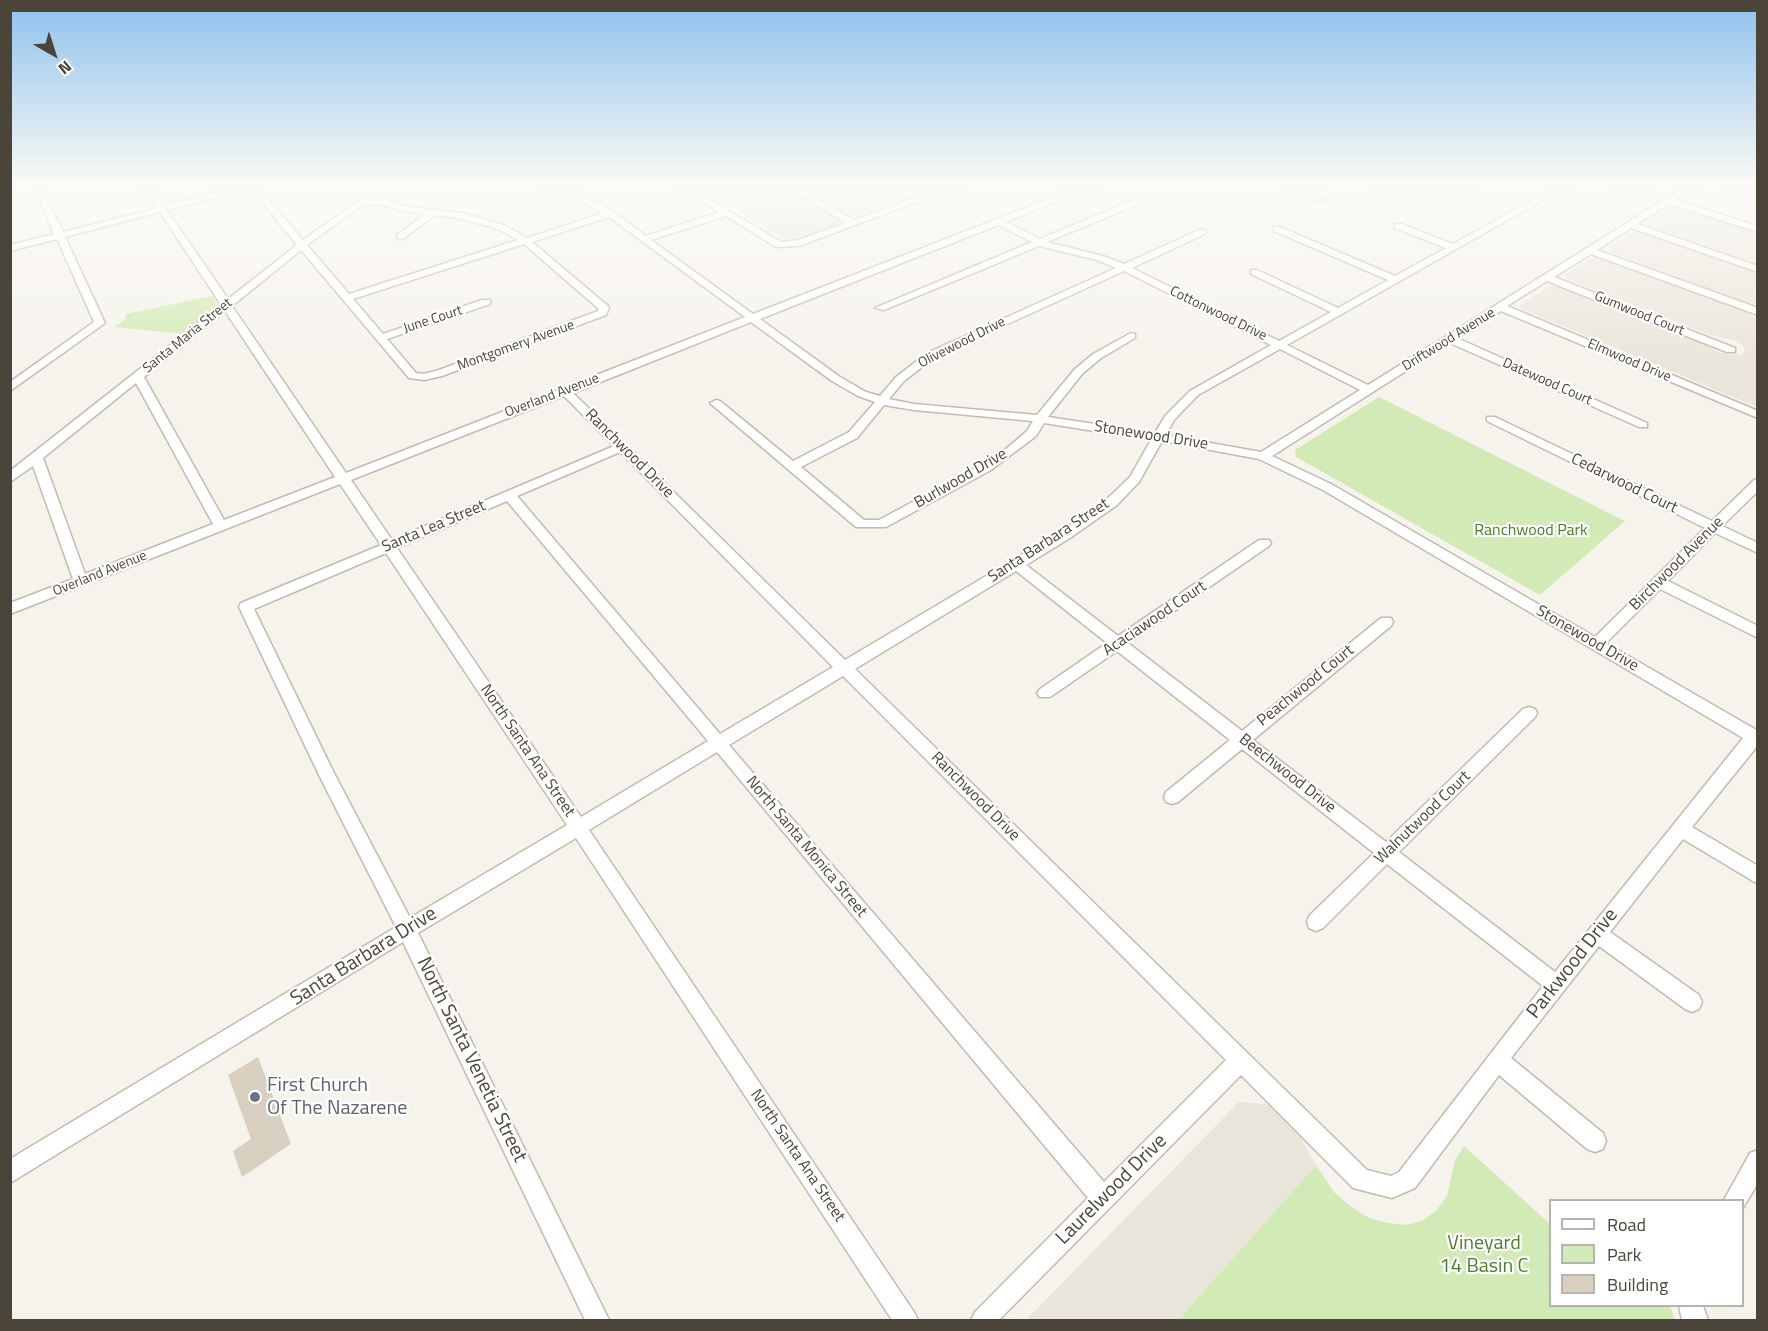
<!DOCTYPE html>
<html>
<head>
<meta charset="utf-8">
<style>
  body { margin:0 }
  #map { position:relative; width:1768px; height:1331px; overflow:hidden; background:#f6f3ec; font-family:"Titillium Web",sans-serif }
  canvas { display:block }
  .frame { position:absolute; inset:0; border:12px solid #4b4439; pointer-events:none }
  .legend { position:absolute; left:1549px; top:1199px; width:195px; height:108px; box-sizing:border-box; background:#fff; border:2px solid #b7b4b0; margin:0; padding:8px 10px; list-style:none; font-size:18px; color:#4b4439 }
  .legend li { display:flex; align-items:center; gap:12px; height:30px }
  .legend b { width:30px; border:2px solid #b7b4b0 }
  .north { position:absolute; left:24px; top:24px; width:60px; height:60px; -webkit-text-stroke:4px #fff; paint-order:stroke; rotate:141deg; font-size:16px; font-weight:700; line-height:24px; text-align:center; color:#4b4439 }
  .north::after { content:''; display:block; margin:auto; width:21px; height:27px; background:#4b4439; clip-path:polygon(50% 0,100% 100%,50% 72%,0 100%) }
</style>
</head>
<body>
<div id="map">
<canvas width="1768" height="1331"></canvas>
<div class="frame"></div>
<ul class="legend">
<li><b style="height:8px;background:#fff"></b>Road</li>
<li><b style="height:16px;background:#d2eab5"></b>Park</li>
<li><b style="height:16px;background:#d8cfc1"></b>Building</li>
</ul>
<div class="north">N</div>
</div>
<script>
const c = document.querySelector('canvas').getContext('2d');
c.lineJoin = 'round';
function paint(path, color) {
  c.fillStyle = color;
  c.fill(path, 'evenodd');
}
function toPath(rows) {
  const path = new Path2D();
  for (const r of rows) {
    path.moveTo(r[0], r[1]);
    for (let i = 2; i < r.length; i += 2) path.lineTo(r[i], r[i + 1]);
  }
  return path;
}
function trace(path, color, width, dash) {
  c.strokeStyle = color;
  c.lineWidth = width;
  c.lineCap = dash ? 'butt' : 'round';
  c.setLineDash(dash || []);
  c.stroke(path);
}
function drawText(font, color, halo, rows, align = 'center') {
  c.font = font + ' "Titillium Web",sans-serif';
  c.lineWidth = 4.5;
  c.setLineDash([]);
  c.textBaseline = 'middle';
  c.strokeStyle = halo;
  c.fillStyle = color;
  for (const [text, x, y, turn = 0] of rows) {
    c.save();
    c.translate(x, y);
    c.rotate((+turn || 0) * Math.PI / 180);
    c.textAlign = isNaN(turn) ? turn : align;
    if (halo) c.strokeText(text, 0, 0);
    c.fillText(text, 0, 0);
    c.restore();
  }
}
paint(toPath([
  [694,184,948,184,906,196,905,199,860,215,840,220,839,223,792,240,785,239],
  [1672,206,1682,207,1757,231,1757,263,1650,226,1647,223],
  [1634,231,1643,231,1757,271,1757,304,1742,301,1611,252,1608,248],
  [1593,257,1602,257,1739,308,1757,319,1757,407,1522,309,1520,305,1550,286,1559,286,1696,340,1720,353,1740,355,1745,351,1743,346,1734,340,1710,335,1568,279,1565,275],
  [1239,1102,1267,1104,1300,1137,1316,1165,1178,1320,1026,1320]
]), '#eae5da');
paint(toPath([
  [1362,184,1483,184,1430,210]
]), '#efe8d6');
paint(toPath([
  [212,296,219,307,184,334,114,327,126,319,125,314],
  [1379,397,1625,521,1540,595,1296,457,1295,450],
  [1464,1146,1550,1224,1550,1306,1670,1306,1675,1320,1178,1320,1316,1165,1334,1192,1347,1204,1369,1218,1388,1223,1407,1225,1423,1220,1436,1211,1447,1196,1455,1160]
]), '#d2eab5');
paint(toPath([
  [1303,184,1329,184,1312,192,1332,199,1320,205,1300,197,1288,203,1274,197],
  [258,1057,291,1144,242,1177,233,1151,251,1139,228,1075]
]), '#d8cfc1');
const minor = toPath([
  [32,184,40,184,63,232,157,208,141,184,149,184,164,206,247,184,264,184,258,187,303,240,361,199,381,198,404,206,463,213,504,225,527,238,603,213,567,195,531,184,544,184,573,191,605,206,646,236,719,212,675,184,684,184,781,242,798,240,846,223,782,184,792,184,854,220,912,199,886,184,896,184,920,196,954,184,965,184,799,246,776,247,726,216,651,240,753,314,1087,184,1098,184,1006,222,1040,239,1133,200,1139,200,1139,204,1047,242,1103,256,1124,264,1199,230,1205,230,1205,234,1132,268,1279,341,1331,312,1251,274,1251,270,1257,270,1338,308,1388,280,1274,231,1274,227,1280,227,1395,276,1446,248,1395,228,1395,224,1401,224,1453,244,1561,184,1571,184,1287,345,1368,385,1662,201,1612,184,1624,184,1668,198,1690,184,1699,184,1676,200,1758,226,1758,232,1670,204,1637,224,1758,266,1758,272,1631,228,1597,250,1758,308,1758,315,1591,254,1554,277,1735,348,1735,352,1727,352,1547,281,1507,306,1758,411,1758,418,1501,311,1457,338,1647,423,1647,427,1639,427,1450,343,1272,456,1331,484,1595,637,1705,528,1487,421,1487,417,1495,417,1712,521,1754,480,1758,479,1758,491,1722,526,1758,543,1758,553,1715,533,1668,581,1758,626,1758,638,1660,589,1606,643,1758,731,1758,745,1692,827,1758,866,1758,884,1683,839,1610,932,1699,995,1702,1002,1699,1009,1692,1012,1685,1009,1599,946,1511,1058,1603,1133,1606,1141,1603,1149,1595,1152,1587,1149,1499,1075,1415,1188,1392,1198,1353,1188,1241,1075,999,1320,971,1320,975,1312,1088,1198,717,752,589,830,914,1312,918,1320,892,1320,576,838,418,933,609,1320,585,1320,403,942,10,1183,10,1159,396,927,320,777,239,607,241,603,381,545,340,484,10,614,10,603,73,579,33,466,10,482,10,471,221,305,160,212,65,237,105,323,10,391,10,382,94,322,57,239,10,251,10,245,54,234,32,184],
  [251,189,297,245,228,299,167,210,251,189],
  [380,204,403,211,425,214,397,235,397,239,403,239,435,215,462,219,498,229,518,240,349,294,307,245,363,205,380,204],
  [609,217,745,317,346,473,232,306,301,250,409,378,424,380,442,376,606,315,609,308,608,306,532,242,609,217],
  [998,225,1032,242,875,308,884,310,1039,246,1097,260,1116,268,927,353,896,377,880,396,866,392,840,377,760,319,998,225],
  [524,244,599,309,598,311,439,370,424,374,416,373,387,339,490,304,490,300,482,300,383,334,353,299,524,244],
  [1124,271,1271,345,1190,391,1165,416,1155,433,1048,417,1082,374,1101,358,1135,338,1135,334,1131,333,1093,354,1074,370,1037,415,914,404,889,399,904,381,935,357,1124,271],
  [225,311,335,477,224,520,144,377,225,311],
  [751,322,832,381,858,396,875,402,849,432,793,461,720,401,716,400,710,403,856,527,886,527,991,470,1036,436,1044,423,1151,440,1130,477,1107,499,1060,532,845,660,573,393,751,322],
  [1280,349,1360,390,1261,452,1166,435,1174,420,1198,395,1280,349],
  [136,383,213,524,85,574,43,458,136,383],
  [564,396,614,446,392,540,351,480,564,396],
  [884,405,914,410,1033,421,1027,431,1007,448,983,464,879,520,864,520,801,467,857,438,884,405],
  [1162,441,1259,459,1323,490,1743,738,1555,972,1399,852,1535,717,1537,713,1535,709,1529,707,1523,709,1386,842,1253,740,1391,626,1393,622,1391,618,1381,618,1242,731,1128,643,1269,546,1271,543,1269,540,1259,540,1118,636,1026,565,1070,538,1117,505,1139,482,1162,441],
  [620,452,833,667,720,734,517,496,620,452],
  [507,501,708,741,581,817,397,548,507,501],
  [386,553,567,825,410,918,334,773,254,609,386,553],
  [1016,571,1107,643,1040,689,1037,693,1040,697,1050,697,1117,651,1230,740,1166,792,1164,797,1166,802,1172,804,1178,802,1242,749,1374,853,1309,916,1307,922,1309,928,1316,931,1323,928,1387,864,1543,986,1399,1172,1391,1176,1367,1170,855,669,1016,571],
  [843,676,1226,1060,1104,1182,729,745,843,676],
  [1717,184,1729,184,1758,192,1758,197,1717,184],
  [1758,1150,1758,1183,1743,1208,1742,1200,1724,1200,1750,1153,1758,1150],
  [1679,1306,1703,1306,1708,1320,1682,1320,1679,1306]
]);
trace(minor, '#c2bbae', 3);
paint(minor, '#fff');
const sky = c.createLinearGradient(0, 0, 0, 370);
sky.addColorStop(0, '#8fc1ec');
sky.addColorStop(0.5, '#fbfaf6');
sky.addColorStop(1, '#fbfaf600');
c.fillStyle = sky;
c.fillRect(0, 0, 1768, 370);
for (const [x, y, r, color] of [
  [255,1097,6,"#6b7280"]
]) {
  const dot = new Path2D();
  dot.arc(x, y, r, 0, 2 * Math.PI);
  c.fillStyle = color;
  c.fill(dot);
  trace(dot, '#fff', 2);
}
drawText('14px', '#4b4439', '#fff', [
  ["Cottonwood Drive",1218,314,26],
  ["Gumwood Court",1639,314,22],
  ["June Court",433,320,-18],
  ["Santa Maria Street",188,336,-39],
  ["Driftwood Avenue",1449,340,-32],
  ["Olivewood Drive",962,343,-27],
  ["Montgomery Avenue",516,346,-20],
  ["Elmwood Drive",1629,361,23],
  ["Datewood Court",1547,382,24],
  ["Overland Avenue",552,396,-21],
  ["Overland Avenue",100,574,-22]
]);
drawText('16px', '#4b4439', '#fff', [
  ["Stonewood Drive",1151,436,9],
  ["Ranchwood Drive",629,454,45],
  ["Burlwood Drive",961,479,-30],
  ["Cedarwood Court",1624,484,26],
  ["Santa Lea Street",434,527,-23],
  ["Santa Barbara Street",1049,541,-33],
  ["Birchwood Avenue",1677,564,-45],
  ["Acaciawood Court",1155,619,-34],
  ["Stonewood Drive",1587,639,30],
  ["Peachwood Court",1306,686,-39],
  ["North Santa Ana Street",527,751,56],
  ["Beechwood Drive",1287,774,38],
  ["Ranchwood Drive",975,797,45],
  ["Walnutwood Court",1423,818,-44],
  ["North Santa Monica Street",806,847,50],
  ["North Santa Ana Street",797,1156,56]
]);
drawText('16px', '#4a7f2a', '#fff', [
  ["Ranchwood Park",1531,531]
]);
drawText('20px', '#4b4439', '#fff', [
  ["Santa Barbara Drive",364,957,-32],
  ["Parkwood Drive",1573,964,-52],
  ["North Santa Venetia Street",471,1060,64],
  ["Laurelwood Drive",1112,1190,-45]
]);
drawText('20px', '#5b616d', '#fff', [
  ["First Church",267,1086],
  ["Of The Nazarene",267,1109]
], 'left');
drawText('20px', '#4a7f2a', '#fff', [
  ["Vineyard",1484,1244],
  ["14 Basin C",1484,1267]
]);
</script>
</body>
</html>
